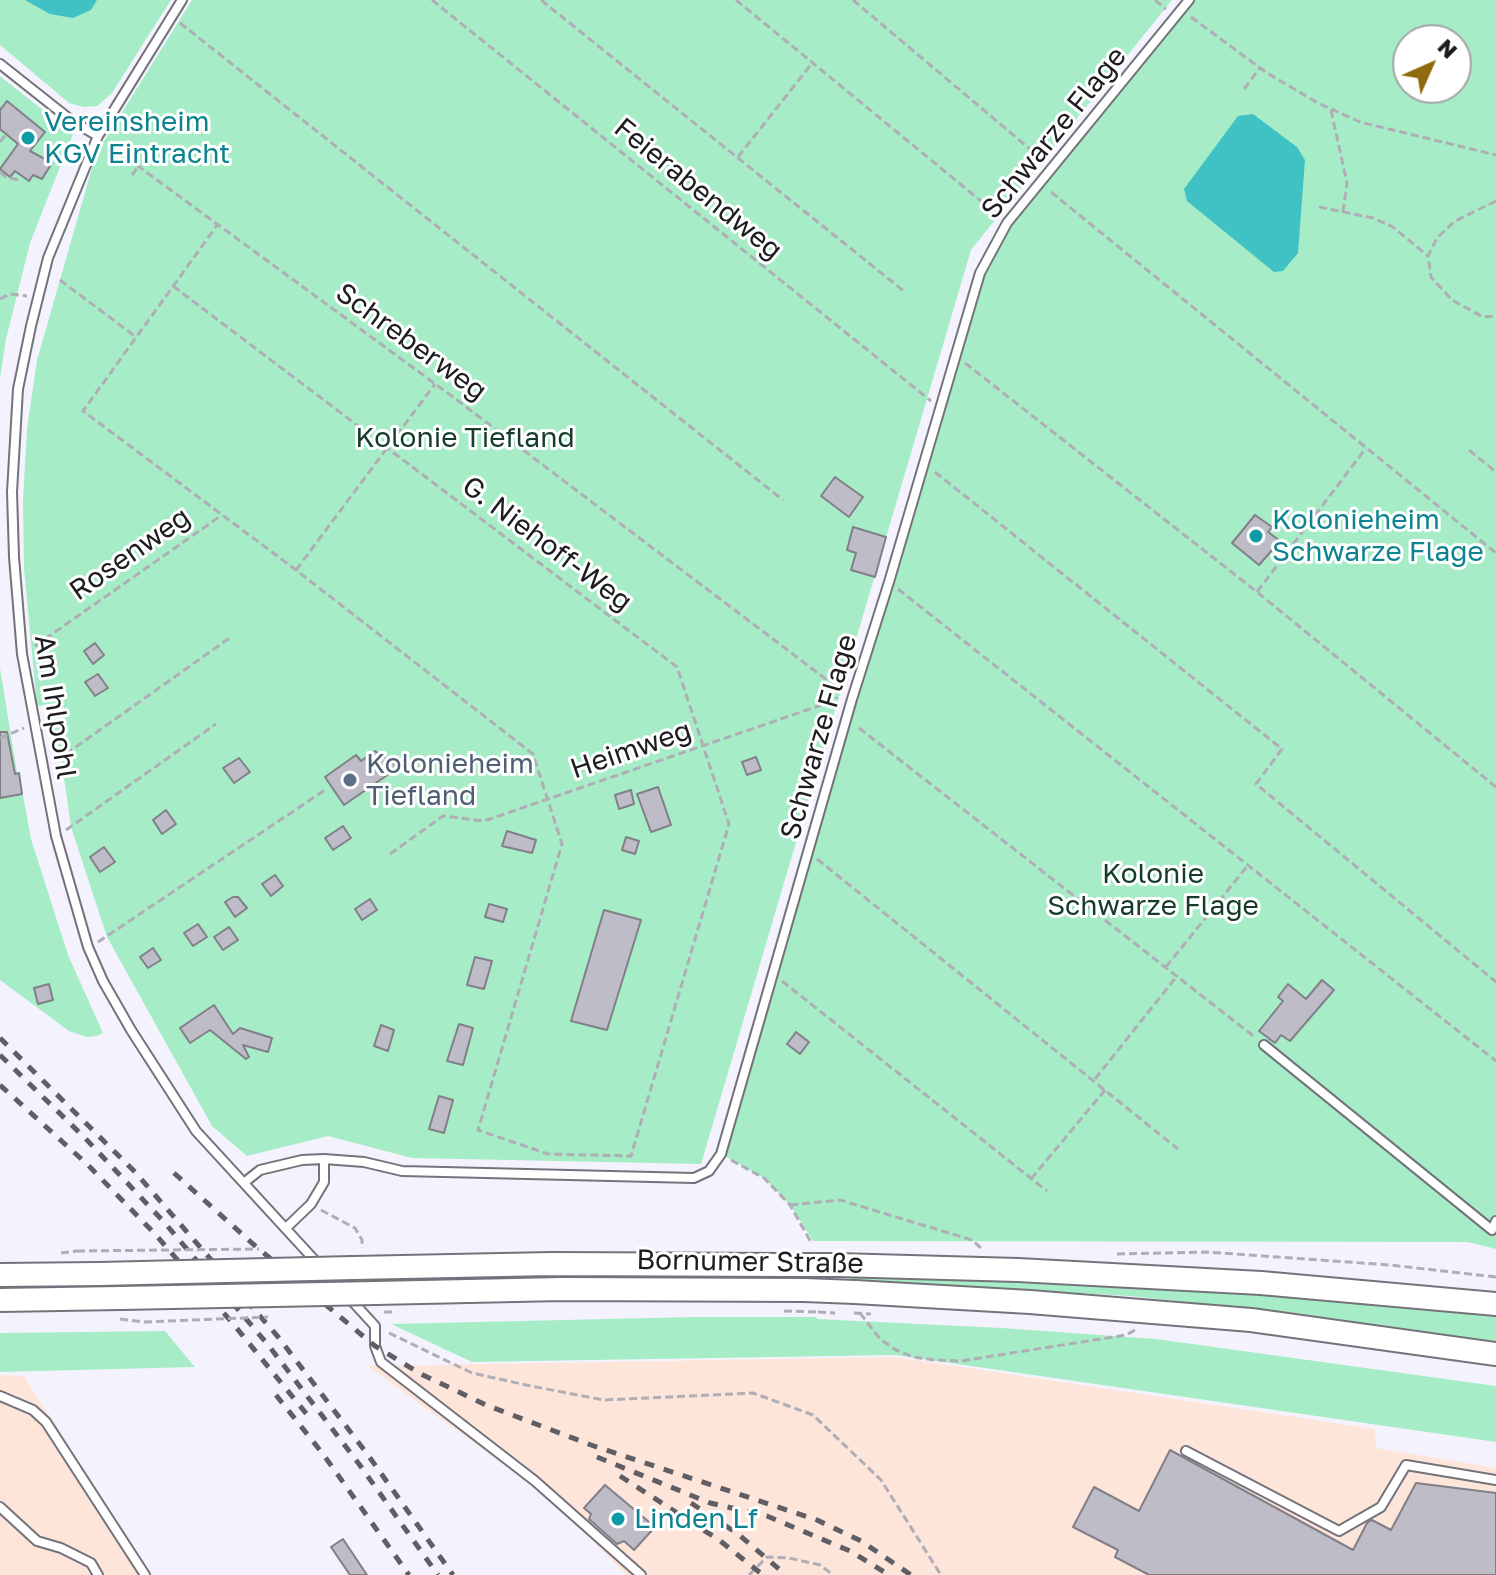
<!DOCTYPE html>
<html>
<head>
<meta charset="utf-8">
<style>
  body { margin:0 }
  #map { position:relative; width:1496px; height:1575px; overflow:hidden; background:#f4f3fd; font-family:"Golos Text",sans-serif }
  canvas { display:block }
  .north { position:absolute; left:1392px; top:24px; width:80px; height:80px; box-sizing:border-box; background:#fff; border:2px solid #a5a4a6; border-radius:50%; rotate:45deg; font-size:22px; font-weight:700; line-height:32px; text-align:center; color:#1d1c20 }
  .north::after { content:''; display:block; margin:auto; width:28px; height:36px; background:#8f6b10; clip-path:polygon(50% 0,100% 100%,50% 72%,0 100%) }
</style>
</head>
<body>
<div id="map">
<canvas width="1496" height="1575"></canvas>
<div class="north">N</div>
</div>
<script>
const c = document.querySelector('canvas').getContext('2d');
c.lineJoin = 'round';
function paint(path, color) {
  c.fillStyle = color;
  c.fill(path, 'evenodd');
}
function toPath(rows) {
  const path = new Path2D();
  for (const r of rows) {
    path.moveTo(r[0], r[1]);
    for (let i = 2; i < r.length; i += 2) path.lineTo(r[i], r[i + 1]);
  }
  return path;
}
function trace(path, color, width, dash) {
  c.strokeStyle = color;
  c.lineWidth = width;
  c.lineCap = dash ? 'butt' : 'round';
  c.setLineDash(dash || []);
  c.stroke(path);
}
function drawText(font, color, halo, rows, align = 'center') {
  c.font = font + ' "Golos Text",sans-serif';
  c.lineWidth = 6;
  c.setLineDash([]);
  c.textBaseline = 'middle';
  c.strokeStyle = halo;
  c.fillStyle = color;
  for (const [text, x, y, turn = 0] of rows) {
    c.save();
    c.translate(x, y);
    c.rotate((+turn || 0) * Math.PI / 180);
    c.textAlign = isNaN(turn) ? turn : align;
    if (halo) c.strokeText(text, 0, 0);
    c.fillText(text, 0, 0);
    c.restore();
  }
}
paint(toPath([
  [895,1357,1375,1429,1376,1448,1496,1468,1496,1575,626,1575,552,1499,367,1366],
  [0,1375,24,1376,152,1575,0,1575]
]), '#fde5da');
paint(toPath([
  [0,0,171,0,112,93,97,106,84,107,69,103,0,45],
  [192,0,1172,0,971,250,701,1164,412,1158,328,1136,247,1156,212,1126,107,937,71,827,61,757,49,705,37,706,24,569,23,500,27,429,37,360,96,154],
  [1190,0,1496,0,1496,1249,1467,1242,813,1241,790,1205,764,1178,721,1154,989,251],
  [1408,40,1456,40,1456,88,1408,88],
  [0,76,73,134,30,243,6,339,0,378],
  [0,668,17,773,19,773,31,839,68,955,103,1033,96,1036,86,1037,69,1031,0,980],
  [850,1275,1132,1285,1417,1305,1496,1316,1496,1343,1295,1313,1129,1296,853,1280],
  [693,1317,816,1317,817,1319,1002,1328,1156,1339,1496,1386,1496,1442,895,1355,472,1362,391,1324],
  [165,1331,195,1367,0,1372,0,1333]
]), '#a6edc7');
paint(toPath([
  [25,0,97,0,91,10,73,18,50,14],
  [1253,114,1297,147,1305,160,1298,253,1283,271,1274,272,1187,201,1184,189,1238,116]
]), '#40c1c4');
const building = toPath([
  [7,101,45,132,30,151,52,163,42,179,33,175,29,181,15,171,10,177,0,169,18,144,0,129,0,110,7,101],
  [835,477,863,497,849,517,821,496,835,477],
  [1255,515,1272,527,1268,532,1280,541,1259,565,1232,543,1255,515],
  [853,527,886,537,875,577,851,570,856,553,847,550,853,527],
  [95,643,104,655,93,664,84,651,95,643],
  [98,674,108,688,95,696,85,682,98,674],
  [0,732,7,732,15,774,19,773,22,794,0,798,0,732],
  [375,751,399,767,344,805,325,777,356,755,361,761,375,751],
  [756,757,761,770,747,775,742,762,756,757],
  [239,758,250,772,234,783,223,768,239,758],
  [658,787,671,825,651,832,637,794,658,787],
  [631,790,634,804,619,809,615,795,631,790],
  [166,810,176,824,162,834,153,820,166,810],
  [343,826,351,838,333,850,325,838,343,826],
  [507,831,536,840,532,853,502,846,507,831],
  [626,837,639,841,635,854,622,850,626,837],
  [104,847,115,862,100,872,90,857,104,847],
  [275,875,283,886,271,896,262,884,275,875],
  [233,897,238,897,247,908,235,917,225,902,233,897],
  [370,899,377,910,362,920,355,909,370,899],
  [489,904,507,909,503,922,485,917,489,904],
  [604,910,641,920,607,1030,571,1021,604,910],
  [198,924,207,937,193,946,184,933,198,924],
  [229,927,238,940,223,950,214,937,229,927],
  [153,948,161,960,148,968,140,957,153,948],
  [475,957,492,961,484,989,467,985,475,957],
  [1322,980,1334,990,1290,1041,1281,1035,1275,1043,1259,1031,1283,1001,1278,997,1288,984,1306,999,1322,980],
  [49,984,53,1000,38,1004,34,988,49,984],
  [214,1005,233,1034,240,1028,272,1038,268,1052,243,1045,249,1057,246,1059,210,1030,190,1043,180,1028,214,1005],
  [459,1024,473,1028,463,1065,447,1061,459,1024],
  [381,1025,394,1030,388,1051,374,1046,381,1025],
  [796,1032,809,1042,800,1054,787,1044,796,1032],
  [439,1096,453,1100,444,1133,429,1129,439,1096],
  [1170,1450,1353,1550,1367,1523,1372,1520,1391,1530,1416,1483,1496,1493,1496,1575,1149,1575,1115,1557,1118,1550,1073,1527,1094,1487,1139,1511,1170,1450],
  [605,1485,655,1527,634,1550,624,1541,617,1544,589,1519,591,1514,584,1508,605,1485],
  [343,1539,367,1575,350,1575,331,1547,343,1539]
]);
paint(building, '#bebdc7');
trace(building, '#817f88', 2);
const service = toPath([
  [0,64,72,121,98,136,48,258,31,326,18,389,12,492,14,557,22,654,56,836,88,947,103,981,131,1030,196,1131,375,1326,375,1346,381,1362,535,1481,641,1575],
  [98,136,182,0],
  [1264,1045,1492,1230,1496,1221],
  [245,1182,260,1170,302,1160,324,1159,364,1162,402,1171,694,1178,709,1171,721,1154,852,699,889,582,980,273,1007,223,1189,0],
  [286,1228,311,1204,324,1182,324,1159],
  [0,1396,33,1410,46,1422,145,1575],
  [1186,1451,1339,1531,1381,1507,1406,1465,1496,1480],
  [0,1507,37,1541,61,1548,91,1563,98,1575]
]);
const secondary = toPath([
  [837,1265,1018,1270,1261,1283,1496,1304],
  [353,1268,551,1264,788,1265],
  [0,1275,99,1274],
  [855,1292,1030,1302,1251,1320,1496,1354],
  [376,1293,562,1289,804,1290],
  [0,1300,121,1298]
]);
trace(service, '#74737b', 12);
trace(secondary, '#74737b', 26);
trace(toPath([
  [432,0,931,401],
  [541,0,905,292],
  [736,0,998,215],
  [853,0,1043,160],
  [1155,0,1166,9],
  [1191,17,1267,73,1318,103,1360,122,1496,155],
  [180,23,783,500],
  [1244,89,1260,68],
  [1331,110,1347,183,1343,212],
  [0,142,8,132],
  [108,144,453,397,843,692],
  [738,157,813,62],
  [0,172,6,177,19,180],
  [132,175,139,166],
  [1051,192,1496,553],
  [1496,201,1455,221,1437,238,1428,256,1431,277,1452,300,1483,317,1496,316],
  [1319,207,1373,218,1393,227,1428,256],
  [60,280,136,337],
  [173,286,677,667,729,824,631,1156,548,1154,478,1130,562,844,533,754,296,570,83,411,218,224],
  [0,299,10,294,27,296],
  [965,363,1257,592,1496,787],
  [1469,450,1496,472],
  [935,472,1282,749,1256,784,1496,982],
  [296,570,435,384],
  [898,589,1496,1061],
  [1257,592,1366,448],
  [35,646,222,515],
  [859,728,1256,1038],
  [0,738,24,728],
  [56,761,231,637],
  [66,830,216,724],
  [390,854,443,816,484,821,836,700,837,697],
  [817,859,1178,1149],
  [98,942,325,790],
  [1166,967,1249,864],
  [782,981,1047,1191],
  [1095,1079,1177,976],
  [731,1160,764,1178,790,1205,812,1244],
  [1031,1179,1105,1090],
  [790,1205,840,1200,972,1240,981,1248],
  [321,1210,355,1228,362,1240,362,1248],
  [61,1253,77,1251],
  [1117,1254,1207,1252,1390,1265,1496,1277],
  [784,1311,818,1312],
  [860,1313,880,1339,896,1350,913,1357,935,1360,961,1361,1126,1335,1135,1330],
  [120,1319,144,1322],
  [389,1333,472,1373,526,1385,604,1400,753,1393,813,1415,881,1480,941,1575],
  [749,1575,767,1557,789,1558,820,1565,833,1575]
]), '#afaeb6', 3, [8, 4]);
trace(service, '#fff', 8);
trace(secondary, '#fff', 22);
trace(toPath([
  [0,1038,135,1172,279,1338,368,1455,453,1575],
  [0,1055,85,1138,164,1222,269,1346,359,1464,438,1575],
  [0,1085,88,1165,155,1234,235,1326,309,1417],
  [174,1173,253,1244,375,1346,421,1374,486,1405,591,1445,817,1520,861,1541,911,1575],
  [276,1395,323,1454,409,1575],
  [597,1457,710,1503,767,1516,850,1551,889,1575],
  [620,1476,719,1540,763,1575],
  [691,1503,738,1534,786,1575]
]), '#5f5e64', 5, [10, 10]);
const secondaryBridge = toPath([
  [788,1265,837,1265],
  [99,1274,353,1268],
  [804,1290,855,1292],
  [121,1298,376,1293]
]);
trace(secondaryBridge, '#74737b', 26, []);
trace(toPath([
  [77,1251,259,1249],
  [384,1312,393,1312],
  [818,1312,835,1313],
  [854,1313,871,1314],
  [144,1322,268,1317]
]), '#afaeb6', 3, [8, 4]);
trace(secondaryBridge, '#fff', 22);
for (const [x, y, r, color] of [
  [28,138,8,"#0f9aa8"],
  [1256,536,8,"#0f9aa8"],
  [350,780,8,"#5c6f8a"],
  [618,1519,8,"#0f9aa8"]
]) {
  const dot = new Path2D();
  dot.arc(x, y, r, 0, 2 * Math.PI);
  c.fillStyle = color;
  c.fill(dot);
  trace(dot, '#fff', 3);
}
drawText('28px', '#0d838f', '#fff', [
  ["Vereinsheim",44,122],
  ["KGV Eintracht",44,154],
  ["Kolonieheim",1272,520],
  ["Schwarze Flage",1272,552],
  ["Linden Lf",634,1519]
], 'left');
drawText('28px', '#1d1c20', '#fff', [
  ["Schwarze Flage",1054,133,-51],
  ["Feierabendweg",698,189,39],
  ["Schreberweg",411,342,36],
  ["G. Niehoff-Weg",547,544,37],
  ["Rosenweg",130,554,-35],
  ["Am Ihlpohl",55,707,81],
  ["Schwarze Flage",819,737,-74],
  ["Heimweg",631,750,-19],
  ["Bornumer Straße",750,1262,1]
]);
drawText('28px', '#153c2a', '#fff', [
  ["Kolonie Tiefland",465,438],
  ["Kolonie",1153,874],
  ["Schwarze Flage",1153,906]
]);
drawText('28px', '#4e5e75', '#fff', [
  ["Kolonieheim",366,764],
  ["Tiefland",366,796]
], 'left');
</script>
</body>
</html>
